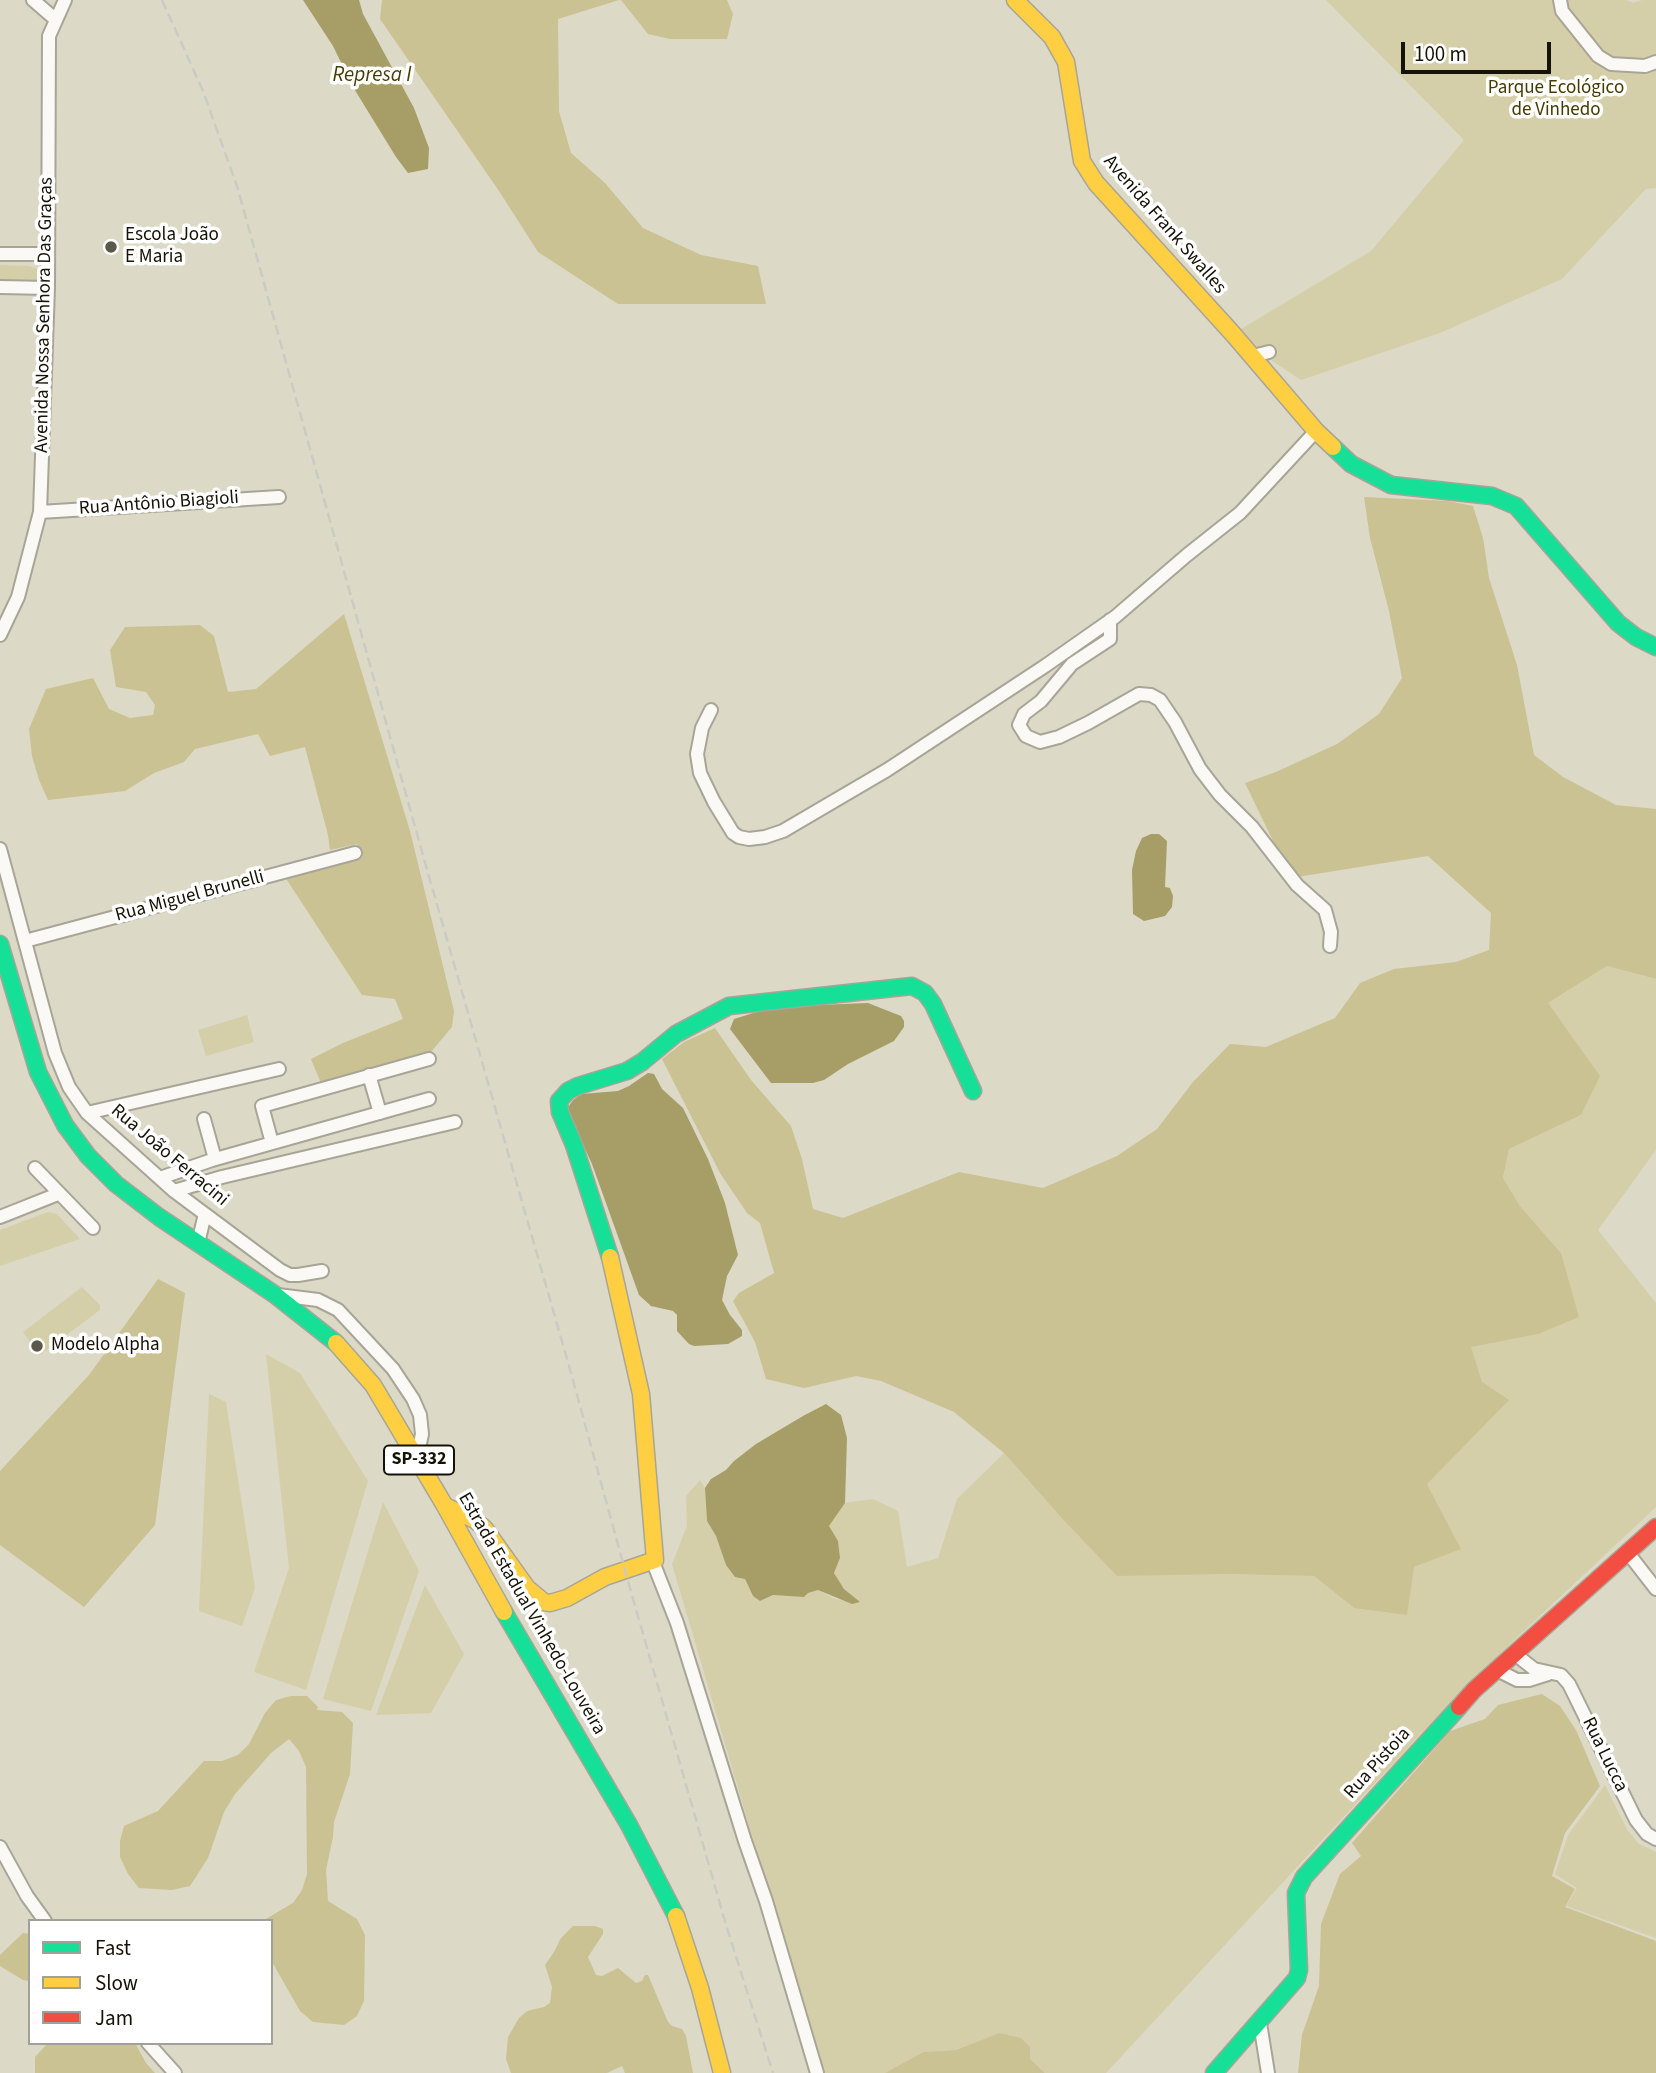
<!DOCTYPE html>
<html>
<head>
<meta charset="utf-8">
<style>
  body { margin:0 }
  #map { position:relative; width:1656px; height:2073px; overflow:hidden; background:#dcd9c6; font-family:"Source Sans 3",sans-serif }
  canvas { display:block }
  .legend { position:absolute; left:28px; top:1919px; width:245px; height:126px; box-sizing:border-box; background:#fff; border:2px solid #a1a19c; margin:0; padding:9px 12px; list-style:none; font-size:21px; color:#151307 }
  .legend li { display:flex; align-items:center; gap:14px; height:35px }
  .legend b { width:35px; border:2px solid #a1a19c }
  .scale { position:absolute; left:1401px; top:42px; width:150px; height:32px; box-sizing:border-box; border:4px solid #151307; border-top:0; padding-left:9px; font-size:21px; line-height:24px; white-space:nowrap; color:#151307; -webkit-text-stroke:5px #fff; paint-order:stroke }
</style>
</head>
<body>
<div id="map">
<canvas width="1656" height="2073"></canvas>
<ul class="legend">
<li><b style="height:9px;background:#16e098"></b>Fast</li>
<li><b style="height:9px;background:#ffcf43"></b>Slow</li>
<li><b style="height:9px;background:#f24e42"></b>Jam</li>
</ul>
<div class="scale">100 m</div>
</div>
<script>
const c = document.querySelector('canvas').getContext('2d');
c.lineJoin = 'round';
function paint(path, color) {
  c.fillStyle = color;
  c.fill(path, 'evenodd');
}
function toPath(rows) {
  const path = new Path2D();
  for (const r of rows) {
    path.moveTo(r[0], r[1]);
    for (let i = 2; i < r.length; i += 2) path.lineTo(r[i], r[i + 1]);
  }
  return path;
}
function trace(path, color, width, dash) {
  c.strokeStyle = color;
  c.lineWidth = width;
  c.lineCap = dash ? 'butt' : 'round';
  c.setLineDash(dash || []);
  c.stroke(path);
}
function drawText(font, color, halo, rows, align = 'center') {
  c.font = font + ' "Source Sans 3",sans-serif';
  c.lineWidth = 7;
  c.setLineDash([]);
  c.textBaseline = 'middle';
  c.strokeStyle = halo;
  c.fillStyle = color;
  for (const [text, x, y, turn = 0] of rows) {
    c.save();
    c.translate(x, y);
    c.rotate((+turn || 0) * Math.PI / 180);
    c.textAlign = isNaN(turn) ? turn : align;
    if (halo) c.strokeText(text, 0, 0);
    c.fillText(text, 0, 0);
    c.restore();
  }
}
paint(toPath([
  [1326,0,1626,0,1633,3,1642,0,1656,0,1656,188,1646,189,1562,279,1440,333,1301,380,1265,356,1241,329,1371,251,1464,140],
  [0,265,29,266,41,270,41,284,0,283],
  [1607,966,1656,979,1656,1150,1598,1230,1656,1303,1656,1507,1511,1643,1416,1739,1106,2073,1045,2073,999,2033,956,2050,923,2052,885,2073,822,2073,672,1564,687,1526,686,1496,700,1480,705,1488,707,1521,716,1536,726,1565,745,1579,753,1596,760,1601,773,1595,786,1596,818,1590,835,1599,859,1603,844,1589,834,1573,840,1558,829,1526,845,1503,873,1499,898,1511,907,1567,938,1558,957,1499,1004,1453,1059,1515,1224,1574,1314,1576,1354,1608,1414,1567,1460,1548,1427,1484,1482,1382,1470,1346,1538,1334,1561,1253,1520,1206,1503,1178,1509,1149,1581,1115,1548,1003],
  [247,1015,254,1042,206,1056,198,1030],
  [48,1212,57,1214,80,1239,0,1266,0,1230],
  [82,1287,100,1305,100,1310,40,1355,23,1332],
  [266,1354,300,1373,368,1481,306,1690,254,1672,289,1568],
  [209,1394,226,1402,255,1588,242,1626,199,1611],
  [383,1502,419,1571,371,1711,323,1699],
  [425,1585,464,1654,431,1713,376,1715],
  [1605,1785,1628,1831,1639,1844,1656,1852,1656,1938,1566,1906,1577,1888,1555,1874,1568,1835]
]), '#d5cfa9');
paint(toPath([
  [382,0,619,0,558,19,559,111,571,153,605,183,643,228,701,255,758,266,766,304,618,304,538,252,499,191,380,19],
  [621,0,727,0,733,14,727,39,670,39,648,34],
  [1364,497,1448,501,1473,506,1483,538,1489,578,1517,665,1534,755,1563,777,1616,805,1656,809,1656,979,1607,966,1548,1003,1600,1076,1581,1115,1509,1149,1503,1178,1520,1206,1561,1253,1579,1317,1538,1334,1471,1347,1482,1382,1509,1400,1427,1484,1461,1549,1414,1567,1407,1615,1354,1608,1314,1576,1224,1574,1117,1576,1059,1515,1004,1453,954,1412,881,1381,856,1376,804,1388,766,1379,755,1342,733,1301,739,1293,774,1273,760,1223,747,1213,720,1173,662,1059,684,1042,715,1028,751,1080,791,1126,802,1159,813,1209,843,1218,959,1172,1043,1188,1117,1156,1157,1129,1193,1082,1230,1044,1266,1047,1335,1018,1360,983,1394,969,1456,962,1489,950,1491,913,1428,856,1291,878,1245,783,1276,772,1337,744,1379,714,1402,678,1389,611,1370,538],
  [344,614,410,831,454,1011,452,1027,430,1053,321,1083,311,1059,343,1043,403,1019,395,999,362,995,285,877,362,858,357,844,330,850,328,835,305,747,270,756,258,734,195,749,184,762,154,773,125,791,48,800,39,780,32,756,29,729,46,689,93,678,109,709,130,718,153,715,155,705,146,692,116,687,110,650,125,627,200,625,214,636,228,692,256,689],
  [158,1279,185,1293,155,1525,84,1607,0,1545,0,1471,89,1375],
  [1542,1694,1560,1706,1576,1730,1600,1786,1565,1833,1552,1876,1575,1889,1565,1907,1656,1941,1656,2073,1298,2073,1302,2035,1319,1986,1321,1924,1340,1874,1361,1856,1352,1843,1450,1731,1485,1719,1498,1705],
  [291,1696,307,1696,318,1707,317,1710,342,1712,353,1723,350,1774,334,1822,333,1837,326,1870,328,1901,357,1919,365,1935,364,2001,357,2016,344,2025,313,2022,300,2011,271,1960,271,1921,264,1920,293,1903,302,1890,307,1874,306,1767,299,1751,289,1739,271,1753,235,1794,224,1812,208,1858,190,1886,172,1890,139,1888,128,1874,120,1857,120,1841,124,1826,158,1811,204,1761,222,1761,238,1755,249,1744,265,1713,276,1700],
  [573,1926,595,1926,603,1929,603,1934,588,1957,596,1975,602,1976,618,1968,636,1983,642,1981,645,1975,648,1975,668,2022,672,2026,682,2029,686,2036,693,2073,625,2073,622,2066,607,2073,511,2073,506,2059,508,2037,519,2018,527,2011,544,2007,550,2003,552,1987,545,1965,554,1952,561,1938],
  [23,1933,30,1934,30,1981,23,1980,0,1966,0,1955],
  [999,2033,1021,2038,1030,2047,1030,2059,1045,2073,885,2073,923,2052,956,2050],
  [48,2043,135,2043,146,2063,155,2073,35,2073,35,2057]
]), '#cac293');
paint(toPath([
  [303,0,359,0,363,14,414,108,429,148,428,169,408,173,396,157,353,87,333,46],
  [1151,834,1159,834,1167,841,1165,887,1170,888,1173,896,1172,907,1165,916,1144,921,1133,914,1132,870,1136,851,1142,838],
  [868,1003,901,1016,904,1021,904,1027,894,1041,848,1064,824,1080,813,1083,771,1083,730,1029,734,1019,773,1007],
  [648,1073,654,1074,662,1089,683,1108,708,1159,725,1203,738,1255,727,1276,722,1300,730,1315,742,1330,742,1336,728,1344,694,1346,689,1344,677,1331,677,1315,673,1311,651,1306,639,1295,592,1164,567,1109,573,1100,582,1094,618,1091,629,1086],
  [826,1404,841,1415,847,1438,845,1503,829,1526,838,1541,840,1558,834,1573,844,1589,860,1602,852,1604,818,1590,808,1593,804,1597,773,1595,760,1601,753,1596,745,1579,735,1577,726,1565,716,1536,707,1521,705,1488,711,1479,726,1470,734,1461,756,1444,803,1416]
]), '#a69d67');
const street = toPath([
  [33,0,55,19],
  [1560,0,1562,11,1598,56,1611,64,1645,66,1656,62],
  [0,254,47,254],
  [0,287,48,288],
  [1253,356,1269,352],
  [40,512,279,497],
  [1110,620,1110,639,1072,664,1041,701,1024,714,1019,725,1026,736,1040,742,1059,737,1088,723,1139,694,1151,695,1160,700,1175,722,1200,769,1220,795,1252,827,1297,885,1325,910,1331,932,1330,946],
  [0,635,18,597,40,512,48,288,49,36,65,0],
  [711,710,702,728,697,754,700,773,714,802,733,833,739,837,749,839,765,837,783,831,887,770,1045,666,1115,617,1187,555,1240,513,1316,431],
  [0,849,55,1053,69,1087,87,1113,174,1191,280,1270,290,1275,298,1275,322,1271],
  [25,941,355,853],
  [369,1075,380,1113],
  [87,1113,279,1069],
  [204,1119,215,1159],
  [272,1143,262,1106,429,1059],
  [35,1168,93,1228],
  [160,1178,212,1160,429,1099],
  [174,1191,222,1177,455,1122],
  [0,1217,58,1194],
  [198,1243,205,1214],
  [278,1295,318,1300,338,1310,393,1369,413,1399,420,1415,422,1434,417,1458],
  [1628,1553,1656,1589],
  [653,1562,677,1623,745,1841,766,1901,817,2073],
  [1515,1654,1534,1669,1561,1675,1569,1684,1636,1820,1647,1834,1656,1839],
  [1497,1670,1517,1680,1529,1680,1548,1674],
  [0,1847,27,1896,45,1921],
  [1260,2023,1268,2073],
  [148,2043,175,2073]
]);
const fast = toPath([
  [1333,447,1351,464,1391,485,1492,496,1516,506,1618,623,1636,637,1656,647],
  [0,944,38,1072,65,1125,88,1156,116,1184,159,1217,274,1294,336,1343],
  [610,1257,574,1145,560,1112,559,1101,568,1091,578,1086,627,1071,642,1062,676,1034,729,1006,912,986,925,993,933,1004,973,1091],
  [504,1612,629,1825,676,1916],
  [1214,2073,1297,1978,1299,1970,1296,1893,1304,1877,1459,1707]
]);
const slow = toPath([
  [1015,0,1052,37,1066,62,1082,161,1096,183,1233,334,1316,431,1333,447],
  [336,1343,373,1385,445,1506,504,1612],
  [445,1506,475,1520,485,1529,527,1588,544,1602,550,1603,567,1598,605,1577,655,1560,641,1394,610,1257],
  [676,1916,700,1988,722,2073]
]);
const jam = toPath([
  [1459,1707,1474,1690,1656,1527]
]);
trace(street, '#a8a597', 16);
trace(fast, '#a8a597', 19);
trace(slow, '#a8a597', 19);
trace(jam, '#a8a597', 19);
trace(street, '#faf9f6', 12);
trace(fast, '#16e098', 16);
trace(slow, '#ffcf43', 16);
trace(jam, '#f24e42', 16);
trace(toPath([
  [162,0,203,91,237,186,422,852,571,1373,626,1574,726,1925,773,2073]
]), '#cbcbc5', 2.5, [10, 5]);
for (const [x, y, r, color] of [
  [111,247,7,"#5b584a"],
  [37,1346,7,"#5b584a"]
]) {
  const dot = new Path2D();
  dot.arc(x, y, r, 0, 2 * Math.PI);
  c.fillStyle = color;
  c.fill(dot);
  trace(dot, '#fff', 2.5);
}
for (const [x, y, w] of [
  [419,1460,70]
]) {
  const box = new Path2D();
  box.roundRect(x - w / 2, y - 14.5, w, 29, 5);
  c.fillStyle = '#fff';
  c.fill(box);
  trace(box, '#151307', 2);
}
drawText('bold 18px', '#151307', null, [
  ["SP-332",419,1460]
]);
drawText('19px', '#453c01', '#fff', [
  ["Parque Ecológico",1556,89],
  ["de Vinhedo",1556,111]
]);
drawText('19px', '#151307', '#fff', [
  ["Avenida Frank Swalles",1164,225,49],
  ["Avenida Nossa Senhora Das Graças",45,315,-89],
  ["Rua Antônio Biagioli",159,504,-4],
  ["Rua Miguel Brunelli",190,897,-15],
  ["Rua João Ferracini",169,1156,40],
  ["Estrada Estadual Vinhedo-Louveira",531,1614,60],
  ["Rua Lucca",1604,1755,64],
  ["Rua Pistoia",1378,1764,-48]
]);
drawText('19px', '#151307', '#fff', [
  ["Escola João",125,236],
  ["E Maria",125,258],
  ["Modelo Alpha",51,1346]
], 'left');
drawText('italic 21px', '#463e03', '#fff', [
  ["Represa I",372,76]
]);
</script>
</body>
</html>
